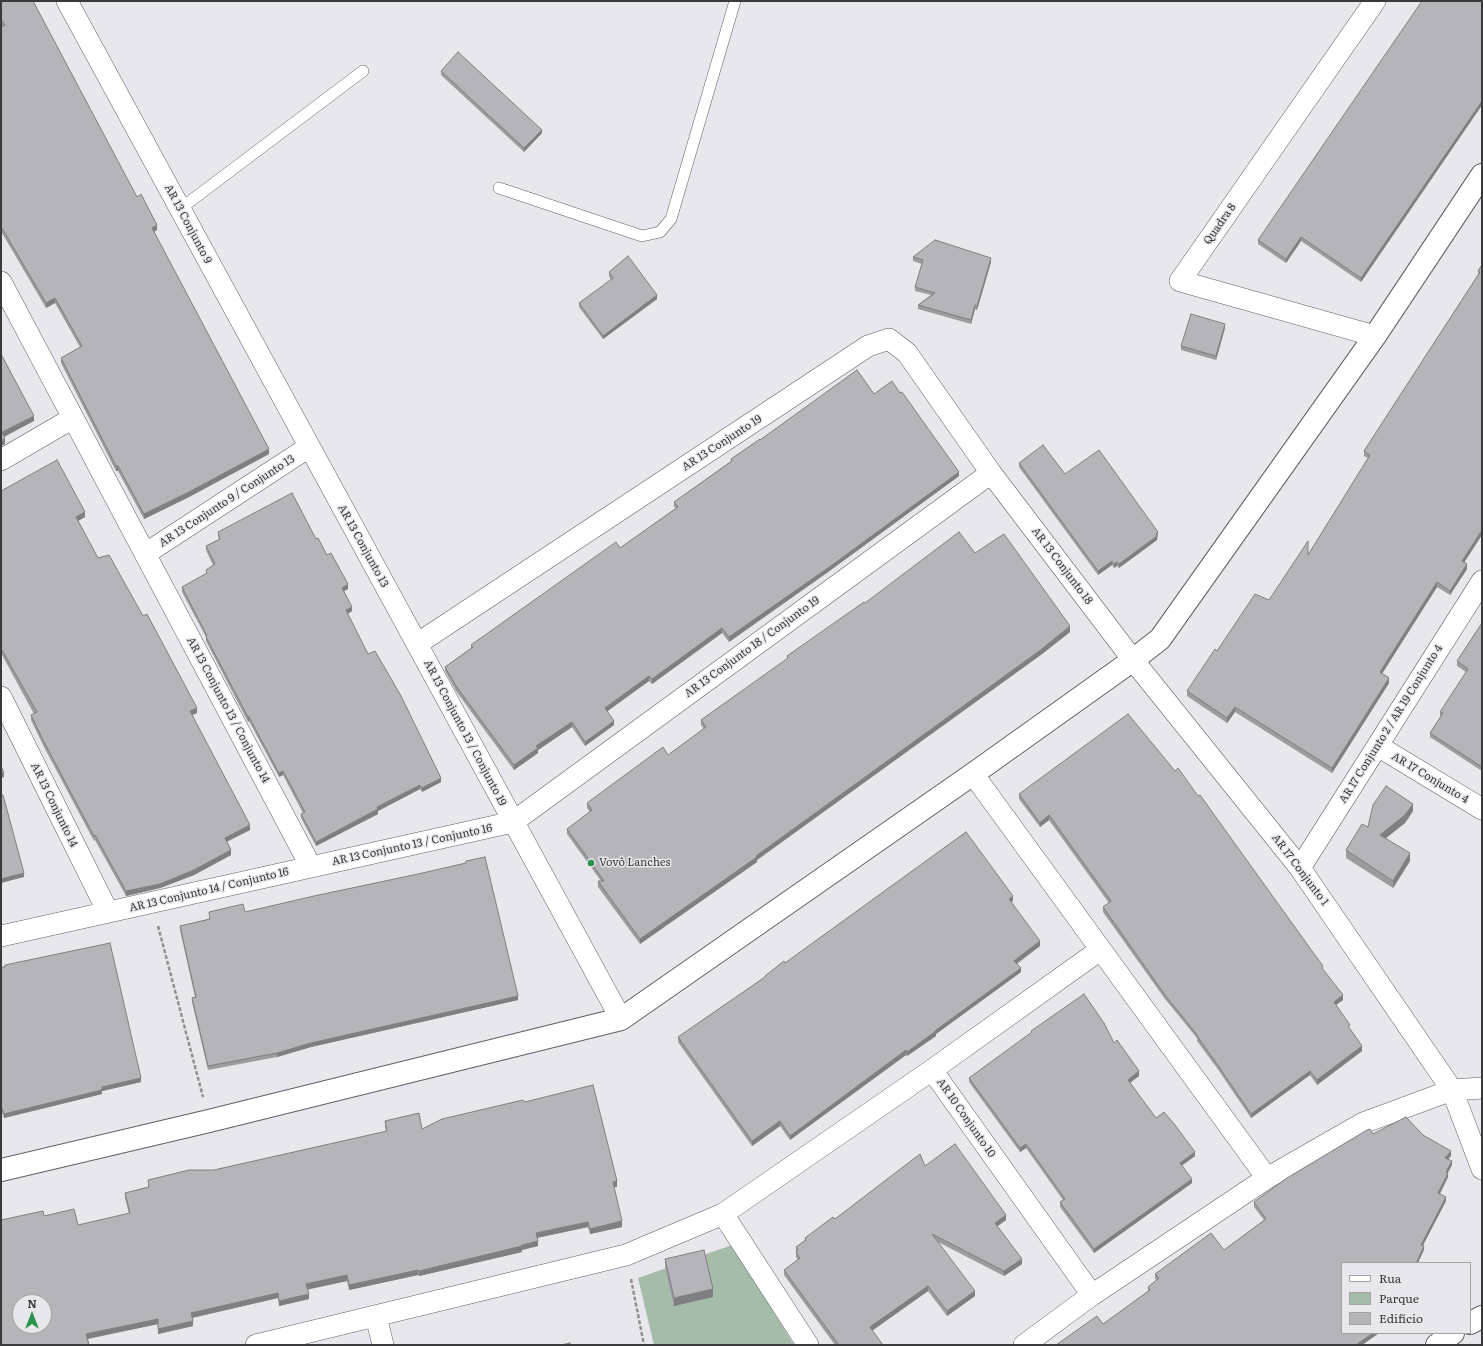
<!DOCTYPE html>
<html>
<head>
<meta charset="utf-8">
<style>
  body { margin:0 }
  #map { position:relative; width:1483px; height:1346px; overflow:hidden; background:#e8e7ed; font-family:Literata,serif }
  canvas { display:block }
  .frame { position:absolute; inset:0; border:2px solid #3a393c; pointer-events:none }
  .legend { position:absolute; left:1341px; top:1262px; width:130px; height:72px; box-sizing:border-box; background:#e8e7ed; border:1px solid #a2a1a6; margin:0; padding:5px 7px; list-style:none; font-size:12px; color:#3a393c }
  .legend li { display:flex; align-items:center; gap:8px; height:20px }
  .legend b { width:20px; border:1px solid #a2a1a6 }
  .north { position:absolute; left:12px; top:1294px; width:40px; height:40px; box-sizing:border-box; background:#e8e7ed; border:1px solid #a2a1a6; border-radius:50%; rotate:0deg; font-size:11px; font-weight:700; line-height:16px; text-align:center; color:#3a393c }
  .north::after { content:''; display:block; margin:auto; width:14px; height:18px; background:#2b9349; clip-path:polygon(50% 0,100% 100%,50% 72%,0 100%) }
</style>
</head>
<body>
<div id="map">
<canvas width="1483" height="1346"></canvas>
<div class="frame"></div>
<ul class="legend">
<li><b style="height:5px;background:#fff"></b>Rua</li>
<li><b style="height:11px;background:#a5bca8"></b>Parque</li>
<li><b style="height:11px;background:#b5b4ba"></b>Edifício</li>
</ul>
<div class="north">N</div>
</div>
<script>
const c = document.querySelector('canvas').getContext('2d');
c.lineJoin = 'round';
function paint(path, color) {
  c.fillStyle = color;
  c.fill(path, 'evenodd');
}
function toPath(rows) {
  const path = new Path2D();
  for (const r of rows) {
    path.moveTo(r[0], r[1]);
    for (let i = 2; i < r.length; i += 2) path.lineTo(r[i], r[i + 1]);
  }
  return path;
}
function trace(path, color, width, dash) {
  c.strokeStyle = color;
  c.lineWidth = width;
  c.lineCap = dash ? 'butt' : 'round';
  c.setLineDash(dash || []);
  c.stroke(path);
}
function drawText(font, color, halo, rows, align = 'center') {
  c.font = font + ' Literata,serif';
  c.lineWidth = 3;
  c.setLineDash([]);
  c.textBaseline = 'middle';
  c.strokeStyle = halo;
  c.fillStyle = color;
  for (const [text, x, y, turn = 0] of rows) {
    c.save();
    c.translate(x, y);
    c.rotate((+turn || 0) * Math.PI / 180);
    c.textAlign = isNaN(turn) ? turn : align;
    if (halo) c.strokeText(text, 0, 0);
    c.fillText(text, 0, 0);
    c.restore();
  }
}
paint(toPath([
  [732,1245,794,1345,654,1345,638,1278]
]), '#a5bca8');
const service = toPath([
  [499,188,642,236,660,232,671,219,735,1],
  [180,209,363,71]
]);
const minor = toPath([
  [67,1,621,1019],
  [1,282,311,867],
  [1375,336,1180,281,1375,1],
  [1,460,73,418],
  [145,554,309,447],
  [417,644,868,346,889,339,907,353,991,473,1133,660,1300,868,1452,1090,1482,1169],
  [1,697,108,912],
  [1378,746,1482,809],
  [973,774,1267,1178],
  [1300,868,1482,581],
  [1,936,513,822,991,473],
  [932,1070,1092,1295],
  [723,1214,808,1345],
  [376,1316,383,1345],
  [256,1345,626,1255,723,1214,932,1070,1100,950],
  [1024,1345,1092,1295,1267,1178,1363,1123,1452,1090,1482,1088]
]);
const tertiary = toPath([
  [1,1170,209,1121,621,1019,973,774,1133,660,1160,639,1375,336,1482,175],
  [1470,1323,1482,1317],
  [1437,1345,1453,1333]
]);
trace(service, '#605f64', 12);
trace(minor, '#605f64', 22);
trace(tertiary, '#605f64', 24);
trace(toPath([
  [158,926,203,1097],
  [631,1279,644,1345]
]), '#908f94', 2.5, [4, 2]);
trace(service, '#fff', 11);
trace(minor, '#fff', 21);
trace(tertiary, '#fff', 22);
paint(toPath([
  [1,1,137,197,157,230,154,232,269,454,189,497,144,519,118,471,116,471,61,363,61,358,80,347,55,303,46,308,2,233,1,233,1,27,2,27,1,24],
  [1482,1,1482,105,1361,282,1301,241,1286,263,1258,244,1258,240],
  [441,71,542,133,524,152,441,75],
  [913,257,991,262,977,310,975,309,971,324,918,309,918,305,931,295,915,291,915,287,922,264,913,261],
  [1482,265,1465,562,1467,569,1450,595,1437,587,1382,673,1389,683,1332,773,1235,712,1227,723,1187,696,1187,691,1217,651,1269,600,1308,555,1368,458,1364,456,1364,451,1478,275,1478,271],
  [609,272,657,299,603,339,579,307,579,303,611,280,609,276],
  [1225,328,1216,360,1181,350,1181,346],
  [874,394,959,476,828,572,729,642,722,633,652,684,649,681,607,711,614,725,585,746,572,727,538,750,538,753,514,770,456,691,445,671,445,667,471,648,471,645,620,548,676,508,674,507,674,502,731,461,731,459,760,440],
  [1019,463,1065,474,1158,536,1157,537,1157,540,1119,568,1117,566,1114,568,1112,565,1098,575,1019,467],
  [1,491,85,517,78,521,98,558,197,713,192,715,250,830,227,842,231,855,194,875,160,888,126,896,95,840,94,841,44,747,31,720,31,715,34,714,2,655],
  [218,532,316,539,348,589,344,591,352,611,347,614,368,654,441,782,422,792,420,789,378,811,378,814,316,846,301,818,301,814,303,813,283,775,279,777,249,721,248,722,206,641,206,637,182,592,182,587,206,574,206,570,213,565,206,550,206,546,219,539,218,536],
  [975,553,1070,632,1042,654,757,860,757,862,640,944,598,887,598,881,601,881,567,834,567,829,590,812,587,808,587,803,668,755,704,729,701,725,701,720,787,659,787,656,865,603],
  [1482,623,1482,771,1430,737,1430,733,1441,716,1440,716,1440,712,1466,672,1457,666,1457,661],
  [1019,794,1323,970,1343,1000,1336,1005,1362,1051,1317,1085,1310,1075,1251,1118,1217,1068,1197,1041,1197,1038,1165,999,1103,912,1103,907,1109,903,1049,820,1040,827,1019,799],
  [1413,811,1405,823,1385,838,1410,861,1393,888,1346,858,1346,850,1368,827],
  [1013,901,1011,902,1040,946,1017,964,1021,972,936,1034,936,1036,907,1056,906,1055,790,1140,780,1126,752,1146,678,1042,678,1037,765,977,765,976,785,963],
  [209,912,245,912,518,1000,311,1047,277,1057,208,1070,192,1002,192,998,195,997,180,930,180,926,209,919],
  [1,967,141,1082,102,1091,102,1094,4,1118,1,1110],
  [1031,1031,1114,1043,1139,1076,1130,1083,1156,1118,1195,1156,1182,1165,1192,1183,1094,1253,1060,1207,1060,1202,1063,1200,1026,1148,1020,1152,969,1082,969,1078,1031,1033],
  [385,1121,422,1129,617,1187,614,1187,622,1227,590,1234,588,1227,537,1238,538,1246,522,1250,522,1252,419,1276,418,1275,349,1290,347,1281,307,1289,309,1299,279,1306,278,1298,192,1318,193,1326,158,1334,158,1324,88,1339,89,1345,44,1216,78,1225,129,1214,125,1198,125,1193,148,1187,148,1180,214,1170,386,1132,385,1127],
  [1373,1134,1423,1135,1451,1156,1448,1159,1452,1165,1448,1172,1448,1177,1440,1194,1446,1201,1423,1245,1424,1250,1342,1333,1379,1333,1362,1345,1056,1345,1103,1324,1148,1291,1148,1287,1157,1280,1155,1279,1155,1274,1224,1250,1264,1220,1254,1207,1254,1202],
  [925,1166,1006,1220,997,1226,1022,1264,1004,1276,938,1242,975,1296,947,1316,928,1291,872,1331,883,1345,835,1345,784,1275,784,1270,798,1260,796,1257,796,1247,805,1240,805,1238,835,1219],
  [665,1259,713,1297,674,1306,665,1267]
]), '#9c9ba0');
paint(toPath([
  [1482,101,1482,105,1361,282,1361,278],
  [542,130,542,133,524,152,524,148],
  [157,225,157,230,152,233,152,228],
  [1,228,2,228,2,233,1,233],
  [1301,237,1301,241,1286,263,1286,259],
  [991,258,991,262,977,310,977,306],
  [657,295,657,299,603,339,603,336],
  [55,298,55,303,46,308,46,303],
  [975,305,975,309,971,324,971,320],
  [1225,324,1225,328,1216,360,1216,356],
  [34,416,34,421,2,438,2,432],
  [5,438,5,444,1,446,1,441],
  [269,449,269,454,189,497,144,519,144,514],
  [116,466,118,466,118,471,116,471],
  [959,472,959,476,828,572,729,642,729,637],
  [85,512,85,517,76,522,76,517],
  [1482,530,1482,535,1462,566,1462,561],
  [1158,532,1157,540,1119,568,1119,564],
  [1112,561,1112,565,1098,575,1098,571],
  [1117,562,1117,566,1114,568,1114,564],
  [1467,564,1467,569,1450,595,1450,591],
  [1437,582,1437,587,1380,677,1380,672],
  [348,584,348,589,342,592,342,588],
  [352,607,352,611,346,615,346,610],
  [1070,626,1070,632,1042,654,757,860,757,862,640,944,640,939,756,856],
  [722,628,722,633,652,684,652,679],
  [649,676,649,681,605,713,605,708],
  [1389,678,1389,683,1332,773,1332,768],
  [1235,707,1235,712,1227,723,1227,718],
  [197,708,197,713,190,716,190,711],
  [248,717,249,717,249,721,248,722],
  [614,721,614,725,585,746,585,742],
  [572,722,572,727,538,750,538,753,514,770,514,765,536,746],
  [283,771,283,775,279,777,279,773],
  [4,773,4,777,1,778,1,774],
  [441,778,441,782,422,792,422,788],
  [420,785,420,789,378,811,378,814,316,846,316,842,377,807],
  [1413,804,1413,811,1405,823,1380,843,1380,835],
  [1049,815,1049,820,1040,827,1040,823],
  [250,825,250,830,225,842,225,838],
  [231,850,231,855,194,875,160,888,126,896,126,891],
  [1410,853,1410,861,1393,888,1393,881],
  [24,873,24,877,1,883,1,879],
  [1013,896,1013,901,1009,903,1009,899],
  [1040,941,1040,946,1014,965,1014,961],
  [1021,968,1021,972,936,1034,936,1036,907,1056,907,1052,936,1030],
  [1343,995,1343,1000,1334,1006,1334,1002],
  [518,996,518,1000,311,1047,277,1057,277,1053,311,1043],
  [1362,1046,1362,1051,1317,1085,1317,1080],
  [906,1050,906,1055,790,1140,790,1136],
  [1139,1071,1139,1076,1128,1084,1128,1080],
  [1310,1071,1310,1075,1251,1118,1251,1114],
  [141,1078,141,1082,102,1091,102,1094,4,1118,4,1114,102,1087],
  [780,1121,780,1126,752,1146,752,1141],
  [1026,1144,1026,1148,1020,1152,1020,1148],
  [1451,1151,1451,1156,1445,1162,1445,1158],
  [1195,1152,1195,1156,1180,1167,1180,1163],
  [1452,1161,1452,1165,1446,1176,1446,1172],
  [1448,1173,1448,1177,1438,1197,1438,1193],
  [1192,1179,1192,1183,1094,1253,1094,1249],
  [617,1181,617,1187,613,1187,613,1182],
  [1446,1197,1446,1201,1421,1249,1421,1245],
  [1006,1215,1006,1220,995,1228,995,1223],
  [622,1221,622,1227,590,1234,590,1229],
  [588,1222,588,1227,536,1238,536,1233],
  [538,1241,538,1246,522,1250,522,1252,419,1276,419,1271,522,1245],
  [1424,1246,1424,1250,1418,1263,1416,1263],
  [1022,1259,1022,1264,1004,1276,1004,1271],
  [418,1270,418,1275,349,1290,349,1285],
  [347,1275,347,1281,306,1290,306,1284],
  [928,1286,928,1291,870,1332,870,1327],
  [713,1289,713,1297,674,1306,674,1298],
  [975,1291,975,1296,947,1316,947,1311],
  [278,1293,278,1298,191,1318,191,1313],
  [309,1294,309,1299,279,1306,279,1301],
  [158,1319,158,1324,86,1339,86,1334],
  [193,1321,193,1326,158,1334,158,1329],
  [1373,1333,1379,1333,1362,1345,1356,1345]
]), '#7f7e82');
const building = toPath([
  [1,1,33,1,137,197,141,194,157,225,152,228,269,449,189,492,144,514,118,466,116,466,61,358,82,346,55,298,46,303,2,228,1,228,1,27,5,25,1,19,1,1],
  [1422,1,1482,1,1482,101,1361,278,1301,237,1286,259,1258,240,1422,1],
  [458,52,542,130,524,148,441,71,458,52],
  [935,240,991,258,977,306,975,305,971,320,918,305,935,293,915,287,923,260,913,257,935,240],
  [628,256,657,295,603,336,579,303,613,278,609,272,628,256],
  [1482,265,1482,530,1462,561,1467,564,1450,591,1437,582,1380,672,1389,678,1332,768,1235,707,1227,718,1187,691,1215,649,1217,651,1255,594,1269,600,1308,541,1308,555,1370,455,1364,451,1480,272,1478,271,1482,265],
  [1191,314,1225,324,1216,356,1181,346,1191,314],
  [1,354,34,416,2,432,5,438,1,441,1,354],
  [857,370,874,394,892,381,900,393,902,392,959,472,828,568,729,637,722,628,652,679,649,676,605,708,614,721,585,742,572,722,536,746,538,748,514,765,456,686,445,667,473,647,471,645,616,542,620,548,678,507,674,502,732,461,731,459,760,439,760,440,857,370],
  [1043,445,1065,474,1099,450,1158,532,1156,534,1157,536,1119,564,1117,562,1114,564,1112,561,1098,571,1019,463,1043,445],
  [57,460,85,512,76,517,98,558,109,555,143,616,147,614,197,708,190,711,250,825,225,838,231,850,194,870,160,884,126,891,95,835,94,836,44,742,31,715,37,712,2,650,1,651,1,491,57,460],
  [292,493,316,539,318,538,327,555,331,553,348,584,342,588,352,607,346,610,368,654,375,651,401,696,441,778,422,788,420,785,377,807,378,809,316,842,301,814,305,812,283,771,279,773,249,717,248,717,206,637,207,636,182,587,207,573,206,570,215,564,206,546,220,539,218,532,292,493],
  [959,532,975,553,1004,534,1070,626,1042,649,756,856,757,857,640,939,598,881,604,881,567,829,592,810,587,803,663,747,668,755,706,727,701,720,788,658,787,656,864,602,865,603,959,532],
  [1482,623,1482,767,1430,733,1443,713,1440,712,1468,669,1457,661,1482,623],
  [1128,714,1175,771,1178,768,1198,796,1200,795,1312,951,1323,966,1322,968,1343,995,1334,1002,1350,1025,1348,1026,1362,1046,1317,1080,1310,1071,1251,1114,1217,1064,1197,1036,1198,1036,1165,995,1103,907,1111,901,1049,815,1040,823,1019,794,1128,714],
  [1,766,4,773,1,774,1,766],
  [1386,786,1413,804,1405,815,1380,835,1410,853,1393,881,1346,850,1362,824,1368,827,1373,805,1386,786],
  [1,795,3,795,24,873,1,879,1,795],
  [966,832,1013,896,1009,899,1040,941,1014,961,1021,968,936,1030,936,1031,907,1052,906,1050,790,1136,780,1121,752,1141,678,1037,765,977,765,976,784,961,785,963,966,832],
  [485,857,518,996,311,1043,277,1053,208,1066,192,998,196,997,180,926,210,919,209,912,243,904,245,912,314,896,418,874,466,863,466,861,485,857],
  [110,943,141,1078,102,1087,102,1090,4,1114,1,1106,1,967,5,967,5,965,110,943],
  [1084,994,1104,1023,1114,1043,1117,1040,1139,1071,1128,1080,1156,1118,1164,1112,1175,1125,1195,1152,1180,1163,1192,1179,1094,1249,1060,1202,1065,1199,1026,1144,1020,1148,969,1078,1032,1032,1031,1031,1084,994],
  [593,1085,617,1181,613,1182,622,1221,590,1229,588,1222,536,1233,538,1241,522,1245,522,1246,419,1271,418,1270,349,1285,347,1275,306,1284,309,1294,279,1301,278,1293,191,1313,193,1321,158,1329,158,1319,86,1334,89,1345,1,1345,1,1220,43,1211,44,1216,74,1209,78,1225,130,1213,125,1193,149,1187,148,1180,189,1170,214,1170,387,1131,385,1121,419,1113,422,1129,442,1119,523,1100,525,1102,593,1085],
  [20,1302,44,1302,44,1326,20,1326,20,1302],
  [1406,1117,1423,1135,1451,1151,1445,1158,1452,1161,1446,1172,1448,1173,1438,1193,1446,1197,1421,1245,1424,1246,1416,1263,1342,1263,1342,1333,1373,1333,1356,1345,1056,1345,1097,1316,1103,1324,1150,1290,1148,1287,1159,1278,1155,1274,1211,1233,1224,1250,1266,1219,1254,1202,1287,1178,1367,1130,1370,1129,1373,1134,1406,1117],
  [955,1144,1006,1215,995,1223,1022,1259,1004,1271,932,1234,975,1291,947,1311,928,1286,870,1327,883,1345,839,1345,784,1270,800,1258,796,1252,798,1250,796,1247,806,1240,805,1238,833,1217,835,1219,920,1154,925,1166,955,1144],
  [704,1250,713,1289,674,1298,665,1259,704,1250],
  [570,1343,570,1345,561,1345,570,1343]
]);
paint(building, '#b5b4ba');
trace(building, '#7f7e82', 1);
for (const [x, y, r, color] of [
  [591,863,4,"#2b9349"]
]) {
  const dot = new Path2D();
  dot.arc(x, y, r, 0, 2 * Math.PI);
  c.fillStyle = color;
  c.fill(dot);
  trace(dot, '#e8e7ed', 1.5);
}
drawText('11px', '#3a393c', '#e8e7ed', [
  ["AR 13 Conjunto 9",188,224,62],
  ["Quadra 8",1220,224,-55],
  ["AR 13 Conjunto 19",722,443,-33],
  ["AR 13 Conjunto 9 / Conjunto 13",227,501,-33],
  ["AR 13 Conjunto 13",363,546,61],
  ["AR 13 Conjunto 18",1062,566,53],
  ["AR 13 Conjunto 18 / Conjunto 19",752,647,-36],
  ["AR 13 Conjunto 13 / Conjunto 14",228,710,62],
  ["AR 17 Conjunto 2 / AR 19 Conjunto 4",1391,724,-58],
  ["AR 13 Conjunto 13 / Conjunto 19",465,733,62],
  ["AR 17 Conjunto 4",1430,778,31],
  ["AR 13 Conjunto 14",54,805,64],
  ["AR 13 Conjunto 13 / Conjunto 16",412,845,-12],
  ["AR 17 Conjunto 1",1300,870,53],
  ["AR 13 Conjunto 14 / Conjunto 16",209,890,-13],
  ["AR 10 Conjunto 10",966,1118,55]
]);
drawText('11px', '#3a393c', '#e8e7ed', [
  ["Vovô Lanches",599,863]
], 'left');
</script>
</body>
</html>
